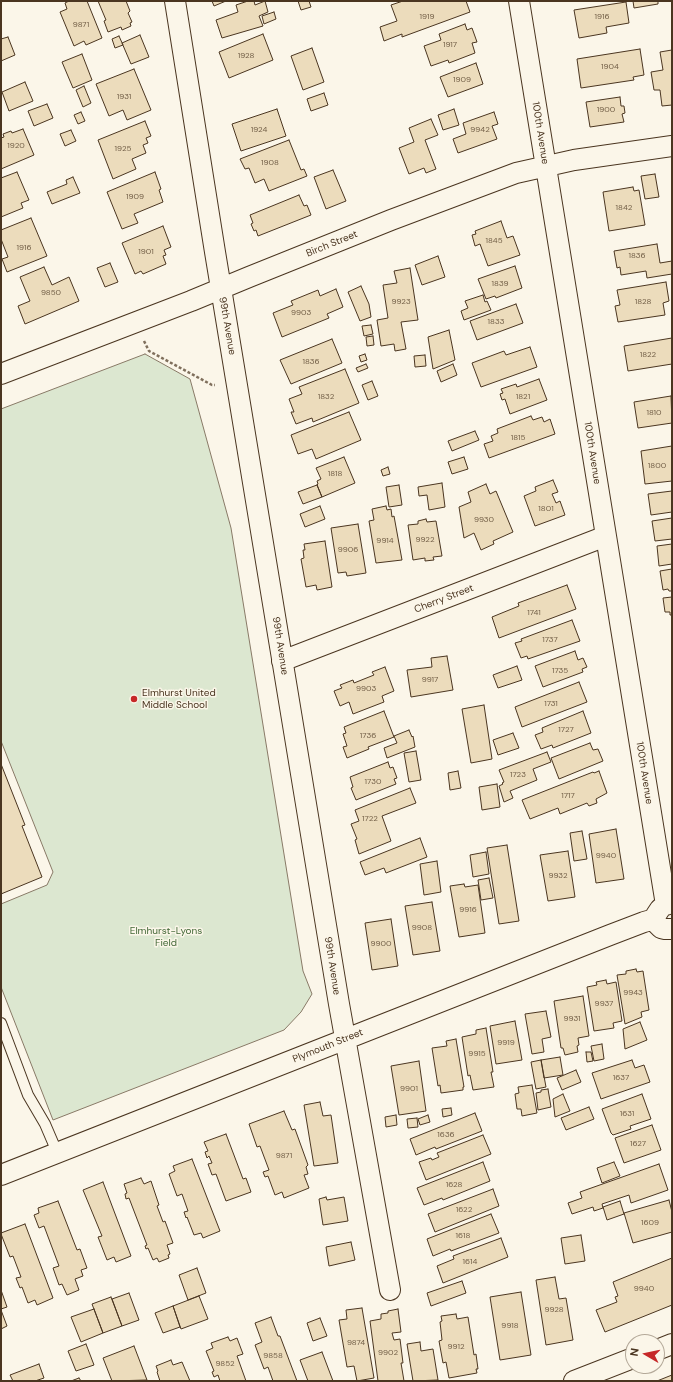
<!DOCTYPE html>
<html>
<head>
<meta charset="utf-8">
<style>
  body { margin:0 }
  #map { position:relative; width:673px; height:1382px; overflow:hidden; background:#fbf6e9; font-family:"DM Sans",sans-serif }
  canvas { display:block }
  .frame { position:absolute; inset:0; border:2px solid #4a3520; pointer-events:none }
  .north { position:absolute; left:625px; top:1334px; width:40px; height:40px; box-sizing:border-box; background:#fbf6e9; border:1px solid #b4a999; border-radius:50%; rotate:279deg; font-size:11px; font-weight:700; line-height:16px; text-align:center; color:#4a3520 }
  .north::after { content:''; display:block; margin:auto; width:14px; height:18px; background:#c62828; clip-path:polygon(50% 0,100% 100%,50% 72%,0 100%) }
</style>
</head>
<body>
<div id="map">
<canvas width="673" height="1382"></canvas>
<div class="frame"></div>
<div class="north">N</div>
</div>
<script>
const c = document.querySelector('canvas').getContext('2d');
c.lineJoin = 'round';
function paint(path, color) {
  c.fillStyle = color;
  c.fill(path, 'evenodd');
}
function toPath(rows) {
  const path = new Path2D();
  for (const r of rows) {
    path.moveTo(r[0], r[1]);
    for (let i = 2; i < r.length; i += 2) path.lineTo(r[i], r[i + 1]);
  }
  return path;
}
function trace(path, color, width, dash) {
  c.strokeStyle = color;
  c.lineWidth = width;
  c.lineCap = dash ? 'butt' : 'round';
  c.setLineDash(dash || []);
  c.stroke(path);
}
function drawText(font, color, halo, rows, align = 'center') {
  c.font = font + ' "DM Sans",sans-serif';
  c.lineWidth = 3;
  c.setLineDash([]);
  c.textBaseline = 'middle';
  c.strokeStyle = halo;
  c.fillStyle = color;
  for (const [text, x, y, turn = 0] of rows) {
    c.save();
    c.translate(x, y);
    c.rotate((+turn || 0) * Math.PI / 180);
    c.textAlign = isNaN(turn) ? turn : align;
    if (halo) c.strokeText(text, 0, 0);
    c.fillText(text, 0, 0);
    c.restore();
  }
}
const green = toPath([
  [145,354,190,379,231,528,303,971,312,994,301,1012,284,1030,53,1120,1,987,1,904,47,885,53,872,1,741,1,409,145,354]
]);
paint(green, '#dce7d0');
trace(green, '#887966', 1);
const building = toPath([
  [69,1,87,1,102,38,86,45,84,41,74,46,60,12,67,9,65,3,69,1],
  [98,1,126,1,130,11,128,13,132,22,130,23,131,26,122,30,121,27,108,32,104,21,106,20,98,1],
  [212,1,226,1,214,6,212,1],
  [248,1,254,1,255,5,265,1,268,12,259,16,263,26,222,38,216,20,238,12,236,5,248,1],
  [298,1,309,1,311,7,301,10,298,1],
  [403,1,466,1,470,12,402,37,402,34,384,41,380,27,397,21,391,5,403,1],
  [633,1,658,1,658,4,634,8,633,1],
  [626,2,629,23,606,27,607,33,579,38,574,10,626,2],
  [274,12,276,19,264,24,262,16,274,12],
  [465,24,467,30,472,28,477,42,472,43,475,53,449,63,448,60,431,66,424,46,441,40,439,34,465,24],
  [263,34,273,60,229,78,219,52,263,34],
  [140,35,149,57,131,64,122,43,140,35],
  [119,36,123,45,115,48,112,39,119,36],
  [8,37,15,55,1,61,1,39,8,37],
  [312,48,324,82,303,90,291,56,312,48],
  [640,49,644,75,633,77,634,80,581,88,577,59,640,49],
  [672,50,672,105,662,106,660,90,654,90,651,72,663,70,660,52,672,50],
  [82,54,92,80,73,88,62,62,82,54],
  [476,63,483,84,448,97,440,77,476,63],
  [134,69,151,110,127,120,123,110,109,116,96,84,134,69],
  [25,82,33,101,9,111,2,92,25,82],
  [84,86,91,103,83,107,76,90,84,86],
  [324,93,328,105,311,111,307,99,324,93],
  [620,97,621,106,624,106,625,113,622,114,624,122,590,127,586,102,620,97],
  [47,104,53,118,34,126,28,111,47,104],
  [277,109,286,136,241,151,232,124,277,109],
  [454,109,459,125,443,130,438,115,454,109],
  [81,112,85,121,78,124,74,115,81,112],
  [494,112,498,124,492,126,497,139,458,153,453,139,466,134,463,123,494,112],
  [431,119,438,135,425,140,436,169,426,173,424,168,409,174,399,148,414,142,409,128,431,119],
  [145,121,151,136,146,138,148,143,143,145,146,153,132,159,136,169,113,179,98,140,145,121],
  [23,129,34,155,1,169,1,138,4,137,3,134,11,131,12,133,23,129],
  [71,130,76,141,65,146,60,134,71,130],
  [289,140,301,170,304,169,307,176,269,191,264,179,255,183,249,168,245,169,240,159,289,140],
  [333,170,346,201,326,209,314,177,333,170],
  [17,172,29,200,21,203,23,208,1,217,1,178,17,172],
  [155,172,161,189,159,190,163,202,134,214,138,223,122,229,107,192,155,172],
  [655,174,659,197,645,199,641,176,655,174],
  [73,177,80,193,52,204,47,192,67,184,66,180,73,177],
  [633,187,634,191,639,190,645,225,609,231,603,192,633,187],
  [299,195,304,206,307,205,311,215,258,236,256,230,254,231,251,224,253,223,250,215,299,195],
  [31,218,47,256,7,272,2,259,8,257,1,239,1,230,31,218],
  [501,221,507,238,513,236,520,255,488,266,480,244,475,246,472,235,476,234,475,231,501,221],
  [163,226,171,247,164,250,166,255,163,256,166,264,143,274,141,271,135,274,122,243,163,226],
  [657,244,660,263,672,261,672,274,647,278,646,271,621,275,620,267,617,268,614,251,657,244],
  [438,256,445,277,422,285,415,265,438,256],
  [110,263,118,282,105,287,97,268,110,263],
  [515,266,522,288,496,298,495,296,486,299,478,279,515,266],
  [44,267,52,285,69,277,79,301,25,324,18,306,30,301,20,277,44,267],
  [410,268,418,320,401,322,406,349,395,351,394,344,381,346,377,320,388,318,383,285,397,283,394,271,410,268],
  [666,282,669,301,663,303,665,315,618,322,615,306,620,305,617,290,666,282],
  [361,286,369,304,371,317,360,321,348,292,361,286],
  [336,289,343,307,327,314,329,318,282,337,273,313,293,305,291,301,318,290,320,296,336,289],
  [483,295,485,302,487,301,491,310,464,320,461,311,468,308,465,301,483,295],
  [516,304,523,323,477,340,470,321,516,304],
  [371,325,373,334,364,336,362,326,371,325],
  [449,330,455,360,433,369,428,337,449,330],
  [373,336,374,345,367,346,366,337,373,336],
  [672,338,672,364,628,371,624,346,672,338],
  [332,339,342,363,291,384,280,360,332,339],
  [530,347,537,367,481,387,472,363,504,351,506,355,530,347],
  [365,354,367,360,361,362,359,356,365,354],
  [425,355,426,366,415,367,414,356,425,355],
  [366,364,368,368,358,372,356,368,366,364],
  [453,364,457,375,441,382,437,371,453,364],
  [345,369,359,403,313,422,312,418,296,424,291,412,294,412,289,399,302,394,299,387,345,369],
  [539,379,547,400,510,414,505,399,502,400,500,394,503,393,501,389,516,384,517,387,539,379],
  [372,381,378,396,368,400,362,385,372,381],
  [671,396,672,423,638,428,634,402,671,396],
  [349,412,361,440,316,459,312,449,298,454,291,435,349,412],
  [531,416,533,420,542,417,544,422,550,419,555,434,489,458,484,444,493,441,491,436,498,433,497,429,531,416],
  [475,431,479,440,452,451,448,441,475,431],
  [672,446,672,481,645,484,641,451,672,446],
  [344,457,355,483,322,497,317,485,318,484,317,481,321,479,316,468,344,457],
  [464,457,468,469,452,474,448,462,464,457],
  [388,467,390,474,383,476,381,470,388,467],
  [553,480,558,492,552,494,556,503,560,501,565,515,535,526,524,496,536,491,535,487,553,480],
  [442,483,445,507,429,510,427,495,419,496,418,487,442,483],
  [486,484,490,494,496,491,513,532,493,541,494,544,481,550,474,533,464,538,459,507,471,502,468,492,486,484],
  [317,485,322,497,303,504,298,492,317,485],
  [399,485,402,505,389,507,386,487,399,485],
  [672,491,672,512,651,515,648,494,672,491],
  [320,506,325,519,305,527,300,514,320,506],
  [386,506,387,510,391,509,392,517,394,516,402,560,376,563,369,521,374,520,372,509,386,506],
  [672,518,672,539,655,541,652,521,672,518],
  [426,519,427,522,436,521,442,556,433,557,434,560,425,561,425,558,413,560,408,525,418,524,418,521,426,519],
  [358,524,366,573,347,576,346,572,338,573,331,528,358,524],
  [325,541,332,587,317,590,316,585,306,587,301,559,304,558,303,550,305,550,304,544,325,541],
  [672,544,672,564,659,566,657,546,672,544],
  [672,569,672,591,669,591,668,589,663,590,660,571,672,569],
  [567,585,576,609,499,638,492,617,519,606,518,603,567,585],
  [672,597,672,615,670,615,670,612,665,612,663,598,672,597],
  [572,620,580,641,528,659,527,656,521,658,515,643,522,641,521,639,572,620],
  [575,651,578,660,583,658,587,667,582,669,583,672,543,687,535,666,575,651],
  [447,656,453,690,411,697,407,670,432,667,431,658,447,656],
  [517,666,522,680,498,688,493,675,517,666],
  [385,667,394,691,382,696,384,702,353,714,349,702,340,706,334,691,342,688,340,685,353,680,354,683,374,675,372,672,385,667],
  [579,682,587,702,522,727,515,707,579,682],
  [484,705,492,759,471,763,462,709,484,705],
  [384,711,394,737,368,747,369,749,347,758,343,747,347,746,343,734,346,733,344,727,384,711],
  [583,711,591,733,553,748,552,745,541,749,535,735,543,732,542,728,583,711],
  [409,730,412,737,413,736,415,747,387,758,384,748,397,743,394,736,409,730],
  [513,733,519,748,498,755,493,740,513,733],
  [590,743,593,750,598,749,603,761,559,779,551,758,590,743],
  [416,751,421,780,409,782,404,753,416,751],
  [547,752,551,762,533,769,537,780,510,791,513,798,504,802,499,786,503,784,502,783,504,782,499,770,547,752],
  [388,762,390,768,393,767,397,778,394,779,396,784,356,800,351,788,353,787,350,777,388,762],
  [1,764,25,825,22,826,42,877,1,894,1,764],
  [458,771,461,788,450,790,448,773,458,771],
  [599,771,607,793,596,799,597,803,589,806,587,803,560,814,558,808,530,819,522,800,593,772,594,773,599,771],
  [497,784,500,807,482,810,479,787,497,784],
  [410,788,416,803,382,816,391,841,359,854,355,840,357,839,351,824,359,821,355,810,410,788],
  [616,829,624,879,596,883,589,834,616,829],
  [582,831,587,859,574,861,570,833,582,831],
  [420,838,427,857,386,873,384,868,365,875,360,862,420,838],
  [507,845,519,921,499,924,487,848,507,845],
  [568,851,575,897,548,901,540,855,568,851],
  [486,852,489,874,473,877,470,855,486,852],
  [437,861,441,892,424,895,420,864,437,861],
  [489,878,493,898,481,900,478,880,489,878],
  [464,884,465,887,478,885,485,933,459,937,450,886,464,884],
  [432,902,440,951,413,955,405,906,432,902],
  [391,919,398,966,372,970,365,923,391,919],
  [636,969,637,972,643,971,649,1010,641,1012,642,1017,625,1024,617,975,626,974,626,971,636,969],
  [606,980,607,984,616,982,622,1021,613,1023,614,1028,594,1031,587,987,597,985,596,982,606,980],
  [583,996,589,1036,578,1038,579,1045,577,1046,578,1052,565,1055,563,1048,561,1048,554,1001,583,996],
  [546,1011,551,1037,542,1039,544,1052,532,1054,525,1014,546,1011],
  [515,1021,522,1060,496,1064,490,1026,515,1021],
  [640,1022,647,1040,625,1049,623,1029,640,1022],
  [486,1028,493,1072,491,1072,494,1087,473,1090,470,1075,468,1076,462,1037,476,1034,476,1030,486,1028],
  [456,1039,464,1087,463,1087,463,1090,441,1093,440,1085,438,1086,432,1048,447,1046,446,1041,456,1039],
  [602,1044,604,1059,594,1061,591,1046,602,1044],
  [586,1052,591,1052,593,1061,587,1062,586,1052],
  [560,1057,563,1075,544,1078,541,1060,560,1057],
  [541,1060,546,1087,536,1089,531,1062,541,1060],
  [632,1060,635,1068,644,1065,650,1082,601,1099,592,1073,632,1060],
  [419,1061,426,1111,399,1115,391,1066,419,1061],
  [576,1070,581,1082,562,1090,557,1078,576,1070],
  [532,1085,537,1113,522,1116,521,1109,517,1109,515,1094,519,1093,518,1087,532,1085],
  [548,1089,551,1107,538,1110,536,1093,541,1092,541,1090,548,1089],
  [563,1094,570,1111,555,1117,553,1099,563,1094],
  [642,1094,651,1119,630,1126,631,1129,613,1135,611,1133,602,1109,642,1094],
  [320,1102,323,1116,331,1115,338,1163,314,1166,304,1105,320,1102],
  [589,1107,594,1119,566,1130,561,1118,589,1107],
  [451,1108,452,1115,443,1117,442,1109,451,1108],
  [284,1111,292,1130,295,1129,308,1165,306,1167,308,1174,304,1175,309,1188,284,1198,282,1192,275,1195,268,1176,265,1177,263,1172,269,1170,260,1146,257,1147,249,1124,284,1111],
  [475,1113,482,1131,436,1149,435,1147,416,1155,410,1139,475,1113],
  [396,1115,397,1125,386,1127,385,1117,396,1115],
  [428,1115,430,1122,420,1125,418,1119,428,1115],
  [417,1118,418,1127,408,1128,407,1119,417,1118],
  [652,1125,661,1150,624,1163,615,1138,652,1125],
  [226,1134,243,1179,246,1178,251,1192,226,1201,216,1174,212,1175,208,1164,212,1163,209,1156,207,1158,205,1152,208,1151,204,1142,226,1134],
  [483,1135,491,1154,426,1180,419,1162,431,1158,432,1160,439,1157,437,1153,483,1135],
  [192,1159,220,1231,203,1238,201,1233,194,1235,187,1217,186,1218,184,1212,188,1211,182,1194,177,1196,169,1174,175,1171,173,1166,192,1159],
  [483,1162,490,1181,443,1200,442,1198,424,1205,417,1188,483,1162],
  [614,1162,620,1176,602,1183,597,1168,614,1162],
  [659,1164,668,1190,631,1203,629,1195,602,1204,603,1208,594,1211,593,1207,572,1214,568,1203,582,1198,580,1192,659,1164],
  [141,1178,144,1184,151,1181,159,1205,157,1206,163,1222,165,1221,173,1243,167,1245,170,1254,168,1255,169,1258,159,1262,157,1258,153,1260,148,1248,146,1249,145,1246,147,1245,129,1198,126,1199,125,1194,127,1193,124,1184,141,1178],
  [103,1182,131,1256,116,1262,114,1257,107,1260,98,1237,102,1236,83,1190,103,1182],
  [493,1189,499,1206,435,1232,428,1214,493,1189],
  [326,1197,327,1200,344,1197,348,1221,323,1225,319,1199,326,1197],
  [669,1200,672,1212,672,1232,633,1243,624,1213,669,1200],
  [58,1201,77,1250,80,1249,87,1268,81,1270,83,1276,75,1279,79,1290,67,1295,62,1284,59,1285,53,1268,59,1266,44,1226,39,1228,34,1215,39,1213,38,1208,58,1201],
  [620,1201,624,1214,607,1220,603,1207,620,1201],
  [491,1214,499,1233,451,1251,450,1249,433,1256,427,1239,491,1214],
  [25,1224,53,1298,37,1305,35,1300,28,1303,22,1287,20,1288,16,1278,21,1277,13,1256,10,1257,1,1234,1,1233,25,1224],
  [581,1235,585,1261,565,1264,561,1238,581,1235],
  [501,1238,508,1257,443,1283,437,1266,454,1259,453,1256,501,1238],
  [351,1242,355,1260,329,1266,326,1247,351,1242],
  [672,1258,672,1305,605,1332,596,1310,617,1302,615,1297,618,1296,613,1282,672,1258],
  [197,1268,206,1293,188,1300,179,1275,197,1268],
  [555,1277,559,1299,566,1298,573,1340,546,1345,536,1280,555,1277],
  [462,1281,466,1293,431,1306,427,1293,462,1281],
  [1,1290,7,1307,1,1309,1,1290],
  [521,1292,531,1355,500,1360,490,1297,521,1292],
  [129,1293,139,1320,122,1326,112,1299,129,1293],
  [199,1296,208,1319,181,1329,173,1306,199,1296],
  [111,1297,122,1326,103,1333,92,1304,111,1297],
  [173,1306,180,1327,163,1333,155,1313,173,1306],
  [362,1308,374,1378,357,1381,354,1366,347,1367,339,1320,347,1319,346,1310,362,1308],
  [94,1309,103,1333,81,1342,71,1317,94,1309],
  [398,1309,401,1332,392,1333,394,1340,400,1339,403,1363,401,1363,404,1381,378,1381,370,1321,381,1319,381,1314,388,1313,388,1311,398,1309],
  [1,1310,7,1326,1,1329,1,1310],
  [456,1314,457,1319,468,1317,474,1355,476,1354,478,1369,476,1369,477,1373,449,1378,446,1362,443,1363,439,1341,442,1340,440,1322,442,1321,441,1316,456,1314],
  [271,1317,278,1336,280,1336,297,1381,273,1381,268,1367,264,1369,255,1345,262,1342,255,1323,271,1317],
  [320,1318,327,1336,313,1341,307,1323,320,1318],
  [228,1337,230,1341,237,1338,243,1354,237,1356,246,1381,220,1381,218,1375,214,1377,212,1372,214,1371,206,1351,213,1348,211,1343,228,1337],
  [420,1342,421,1351,433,1349,438,1380,413,1381,407,1344,420,1342],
  [86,1344,94,1365,76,1371,68,1351,86,1344],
  [134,1346,147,1380,112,1381,103,1358,134,1346],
  [322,1352,333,1381,308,1381,300,1360,322,1352],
  [171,1360,173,1365,182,1362,190,1381,160,1381,157,1372,158,1371,156,1366,171,1360],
  [39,1364,44,1378,35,1381,13,1381,10,1375,39,1364],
  [672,1375,672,1381,657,1381,672,1375],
  [79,1378,81,1381,71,1381,79,1378]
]);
paint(building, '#ecdcbc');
trace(building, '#4a3520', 1);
const service = toPath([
  [1,1023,28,1095,45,1124,57,1152]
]);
const minor = toPath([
  [175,1,215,252,339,1004,390,1290],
  [519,1,666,905],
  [1,374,191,301,249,277,391,220,516,173,574,160,672,146],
  [282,661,606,536],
  [660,909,656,915,655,919,657,924,661,928,665,929,672,929],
  [1,1175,610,935,644,922,655,919],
  [657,1350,672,1344],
  [574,1381,633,1358]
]);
trace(service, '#4a3520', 12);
trace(minor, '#4a3520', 22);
trace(toPath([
  [144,341,149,351,212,385,215,385]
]), '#7f6f5c', 2.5, [3, 2]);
trace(service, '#fbf6e9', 10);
trace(minor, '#fbf6e9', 20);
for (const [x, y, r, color] of [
  [134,699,4,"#c62828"]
]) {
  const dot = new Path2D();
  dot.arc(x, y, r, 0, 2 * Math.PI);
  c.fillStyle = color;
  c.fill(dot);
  trace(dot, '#fbf6e9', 1.5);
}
drawText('8px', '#725f47', null, [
  ["1919",427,17],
  ["1916",602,17],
  ["9871",81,25],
  ["1917",450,45],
  ["1928",246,56],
  ["1904",610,67],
  ["1909",462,80],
  ["1931",124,97],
  ["1900",606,110],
  ["1924",259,130],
  ["9942",480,130],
  ["1920",16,146],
  ["1925",123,149],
  ["1908",270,163],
  ["1909",135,197],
  ["1842",624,208],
  ["1845",494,241],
  ["1916",24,248],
  ["1901",146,252],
  ["1836",637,256],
  ["1839",500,284],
  ["9850",51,293],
  ["9923",401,302],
  ["1828",643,302],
  ["9903",301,313],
  ["1833",496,322],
  ["1822",648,355],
  ["1836",311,362],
  ["1832",326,397],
  ["1821",523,397],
  ["1810",654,413],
  ["1815",518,438],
  ["1800",657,466],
  ["1818",335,474],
  ["1801",546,509],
  ["9930",484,520],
  ["9922",425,540],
  ["9914",385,541],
  ["9906",348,550],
  ["1741",534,613],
  ["1737",550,640],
  ["1735",560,671],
  ["9917",430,680],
  ["9903",366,689],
  ["1731",551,704],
  ["1727",566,730],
  ["1736",368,736],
  ["1723",518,775],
  ["1730",373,782],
  ["1717",568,796],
  ["1722",370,819],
  ["9940",606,856],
  ["9932",558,876],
  ["9916",468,910],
  ["9908",422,928],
  ["9900",381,944],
  ["9943",633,993],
  ["9937",604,1004],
  ["9931",572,1019],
  ["9919",506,1043],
  ["9915",477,1054],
  ["1637",621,1078],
  ["9901",409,1089],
  ["1631",627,1114],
  ["1636",446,1135],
  ["1627",638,1144],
  ["9871",284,1156],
  ["1628",454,1185],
  ["1622",464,1210],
  ["1609",650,1223],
  ["1618",463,1236],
  ["1614",470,1262],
  ["9940",644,1289],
  ["9928",554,1310],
  ["9918",510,1326],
  ["9874",356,1343],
  ["9912",456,1347],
  ["9902",388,1353],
  ["9858",273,1356],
  ["9852",225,1364]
]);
drawText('10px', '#4a3520', '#fbf6e9', [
  ["100th Avenue",540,133,81],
  ["Birch Street",332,244,-22],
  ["99th Avenue",227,326,80],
  ["100th Avenue",592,453,81],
  ["Cherry Street",444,599,-21],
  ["99th Avenue",280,646,81],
  ["100th Avenue",644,773,81],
  ["99th Avenue",332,966,81],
  ["Plymouth Street",328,1046,-22]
]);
drawText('10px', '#4a3520', '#fbf6e9', [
  ["Elmhurst United",142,693],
  ["Middle School",142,705]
], 'left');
drawText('10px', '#436837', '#fbf6e9', [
  ["Elmhurst-Lyons",166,931],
  ["Field",166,943]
]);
</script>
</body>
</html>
